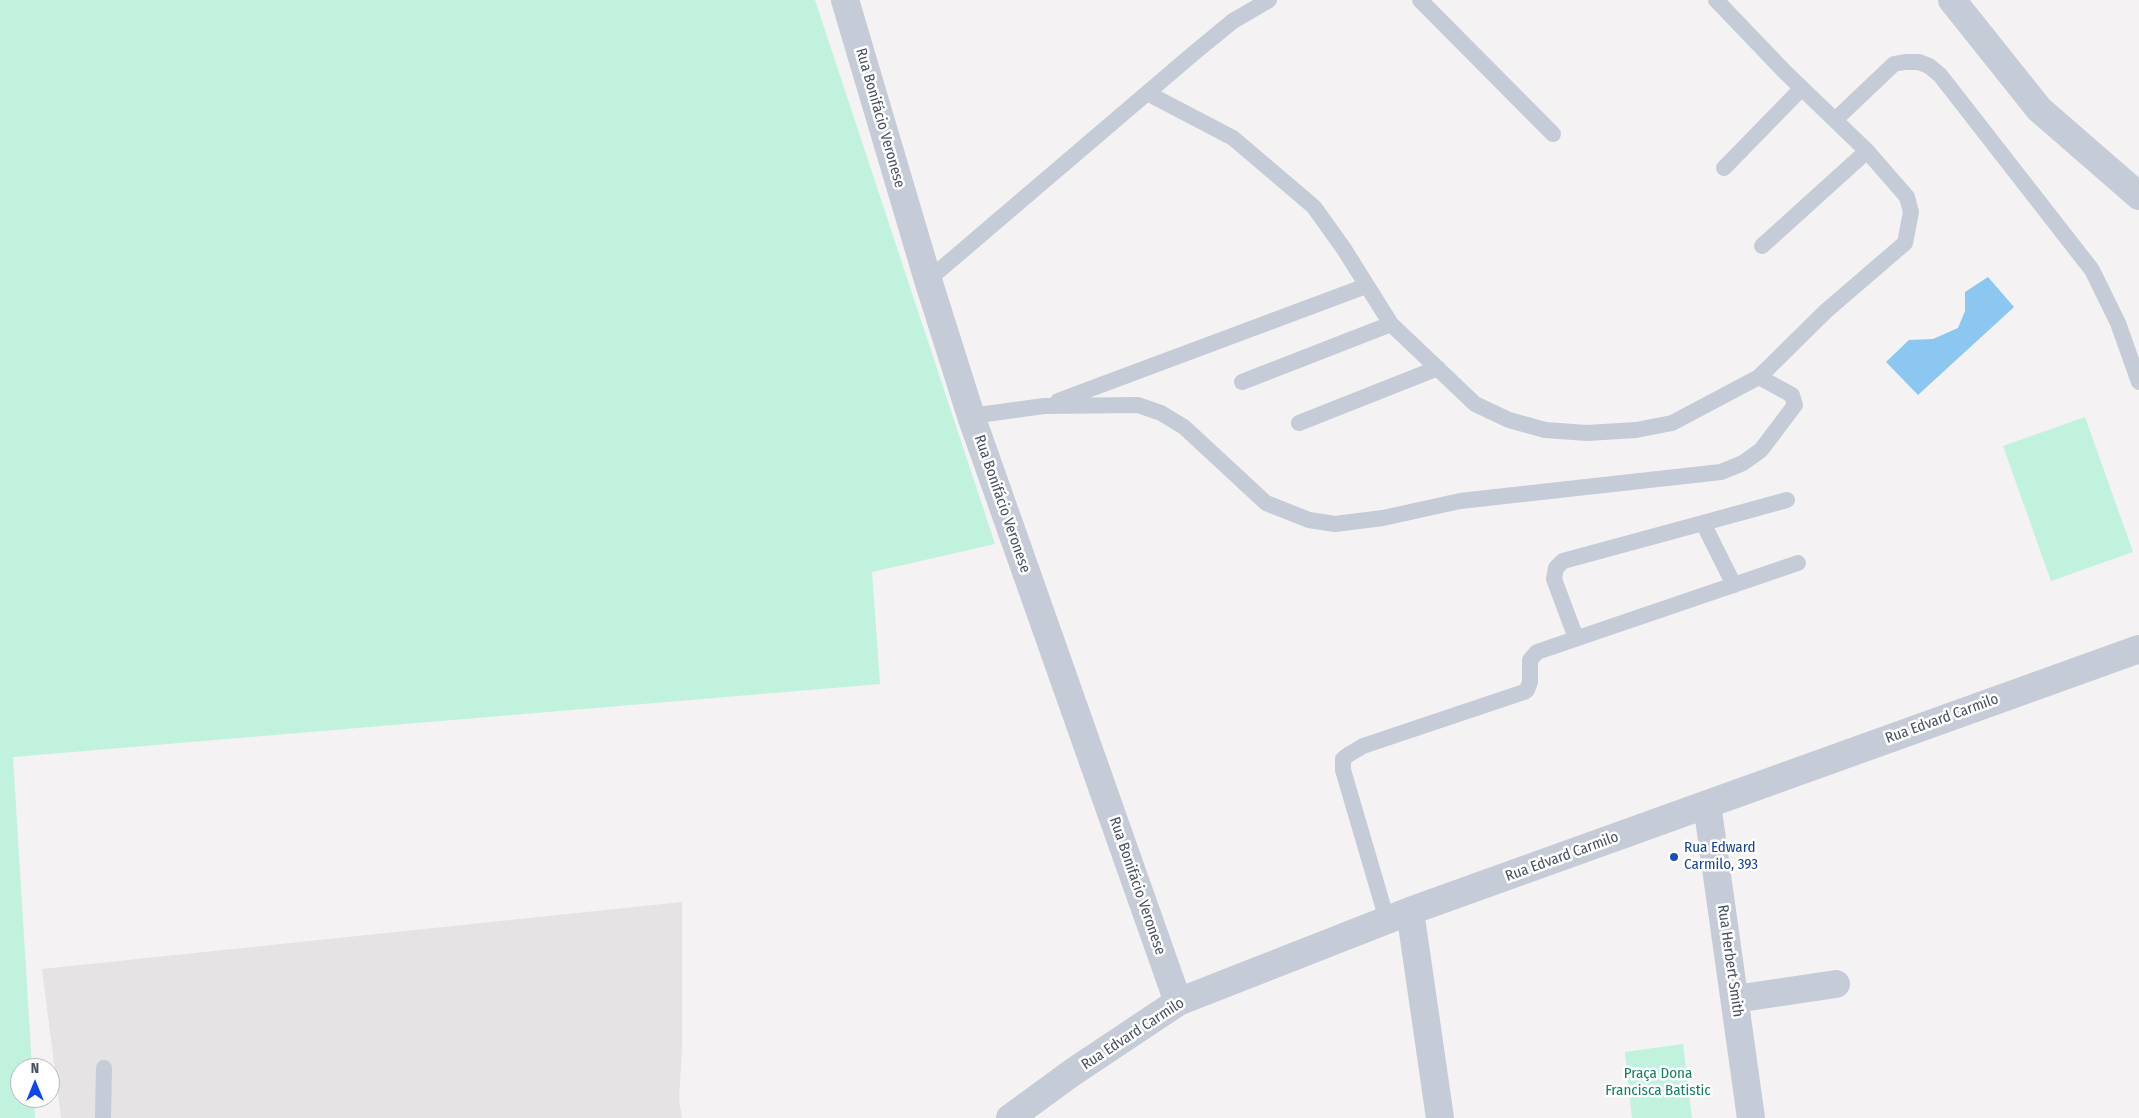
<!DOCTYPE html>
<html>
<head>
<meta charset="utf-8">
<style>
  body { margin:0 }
  #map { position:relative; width:2139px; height:1118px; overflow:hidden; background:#f4f2f2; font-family:"Fira Sans Condensed",sans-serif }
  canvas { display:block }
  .north { position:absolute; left:10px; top:1058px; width:50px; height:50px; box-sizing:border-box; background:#fff; border:1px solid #b6b9c0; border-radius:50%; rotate:0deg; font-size:14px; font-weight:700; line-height:20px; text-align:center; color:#485061 }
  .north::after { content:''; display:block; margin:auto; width:18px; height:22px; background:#1146ee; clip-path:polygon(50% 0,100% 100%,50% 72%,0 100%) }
</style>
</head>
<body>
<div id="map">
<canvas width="2139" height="1118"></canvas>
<div class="north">N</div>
</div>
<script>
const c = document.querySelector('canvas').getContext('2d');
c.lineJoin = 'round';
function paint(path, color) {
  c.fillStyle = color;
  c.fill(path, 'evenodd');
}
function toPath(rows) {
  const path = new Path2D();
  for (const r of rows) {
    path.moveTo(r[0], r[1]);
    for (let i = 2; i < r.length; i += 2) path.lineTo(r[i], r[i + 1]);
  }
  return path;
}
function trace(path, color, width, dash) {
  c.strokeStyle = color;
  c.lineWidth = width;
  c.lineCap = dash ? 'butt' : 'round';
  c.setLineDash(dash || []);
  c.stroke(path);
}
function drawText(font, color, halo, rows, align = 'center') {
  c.font = font + ' "Fira Sans Condensed",sans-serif';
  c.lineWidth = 5;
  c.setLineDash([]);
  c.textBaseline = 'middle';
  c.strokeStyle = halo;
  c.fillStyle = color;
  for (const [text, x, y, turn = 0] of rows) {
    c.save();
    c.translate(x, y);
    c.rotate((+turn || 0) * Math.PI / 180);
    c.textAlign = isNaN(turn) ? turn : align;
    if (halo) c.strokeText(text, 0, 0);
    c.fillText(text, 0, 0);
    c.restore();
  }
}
paint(toPath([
  [682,902,682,1049,679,1100,682,1118,61,1118,42,969]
]), '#e5e3e4');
paint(toPath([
  [0,0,815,0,995,544,872,572,880,684,13,757,32,1068,20,1068,20,1098,34,1098,35,1118,0,1118],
  [2085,417,2133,552,2051,581,2003,446],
  [1683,1044,1692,1118,1632,1118,1625,1052]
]), '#c0f2dd');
paint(toPath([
  [1988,277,2014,307,1918,395,1886,362,1909,340,1933,339,1958,328,1965,311,1965,292]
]), '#8bc7f1');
trace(toPath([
  [1420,0,1553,134],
  [1147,93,1233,138,1314,207,1344,249,1391,324,1475,404,1509,420,1545,430,1587,433,1636,430,1672,423,1759,377],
  [1835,120,1894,64,1905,62,1919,62,1929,66,1940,75,2092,270,2118,323,2139,382],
  [1724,168,1802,88],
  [1762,246,1867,151],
  [928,280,1194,53,1233,21,1269,0],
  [1242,382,1391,324],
  [1058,401,1366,286],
  [971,416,1044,406,1138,405,1161,413,1184,427,1266,503,1309,520,1335,524,1383,518,1460,501,1721,472,1743,463,1761,450,1795,405,1792,395,1759,377,1826,311,1905,243,1911,212,1907,197,1867,151,1785,72,1716,0],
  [1299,423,1438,368],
  [1703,523,1787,500],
  [1576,638,1554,579,1556,568,1563,561,1703,523,1734,585],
  [1387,920,1343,770,1343,759,1348,755,1363,746,1524,692,1527,690,1530,682,1530,660,1537,652,1798,563],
  [103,1118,104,1068]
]), '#c5cbd7', 16);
trace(toPath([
  [845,0,928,280,971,416,1178,1002],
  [1952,0,2039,109,2139,196],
  [1707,804,1751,1118],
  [1410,911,1440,1118],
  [1735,999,1836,984],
  [1010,1118,1073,1072,1178,1002,1410,911,2139,649]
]), '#c5cbd7', 28);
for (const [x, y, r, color] of [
  [1674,857,5,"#1a4fb4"]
]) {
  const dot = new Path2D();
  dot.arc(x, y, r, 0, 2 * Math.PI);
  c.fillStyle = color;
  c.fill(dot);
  trace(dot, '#fff', 2);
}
drawText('15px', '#485061', '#fff', [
  ["Rua Bonifácio Veronese",880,118,74],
  ["Rua Bonifácio Veronese",1002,504,71],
  ["Rua Edvard Carmilo",1942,719,-20],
  ["Rua Edvard Carmilo",1562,857,-20],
  ["Rua Bonifácio Veronese",1137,886,71],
  ["Rua Herbert Smith",1730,961,82],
  ["Rua Edvard Carmilo",1133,1034,-33]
]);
drawText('15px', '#164399', '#fff', [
  ["Rua Edward",1684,848],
  ["Carmilo, 393",1684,865]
], 'left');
drawText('15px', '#138261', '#fff', [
  ["Praça Dona",1658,1074],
  ["Francisca Batistic",1658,1091]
]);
</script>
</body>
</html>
